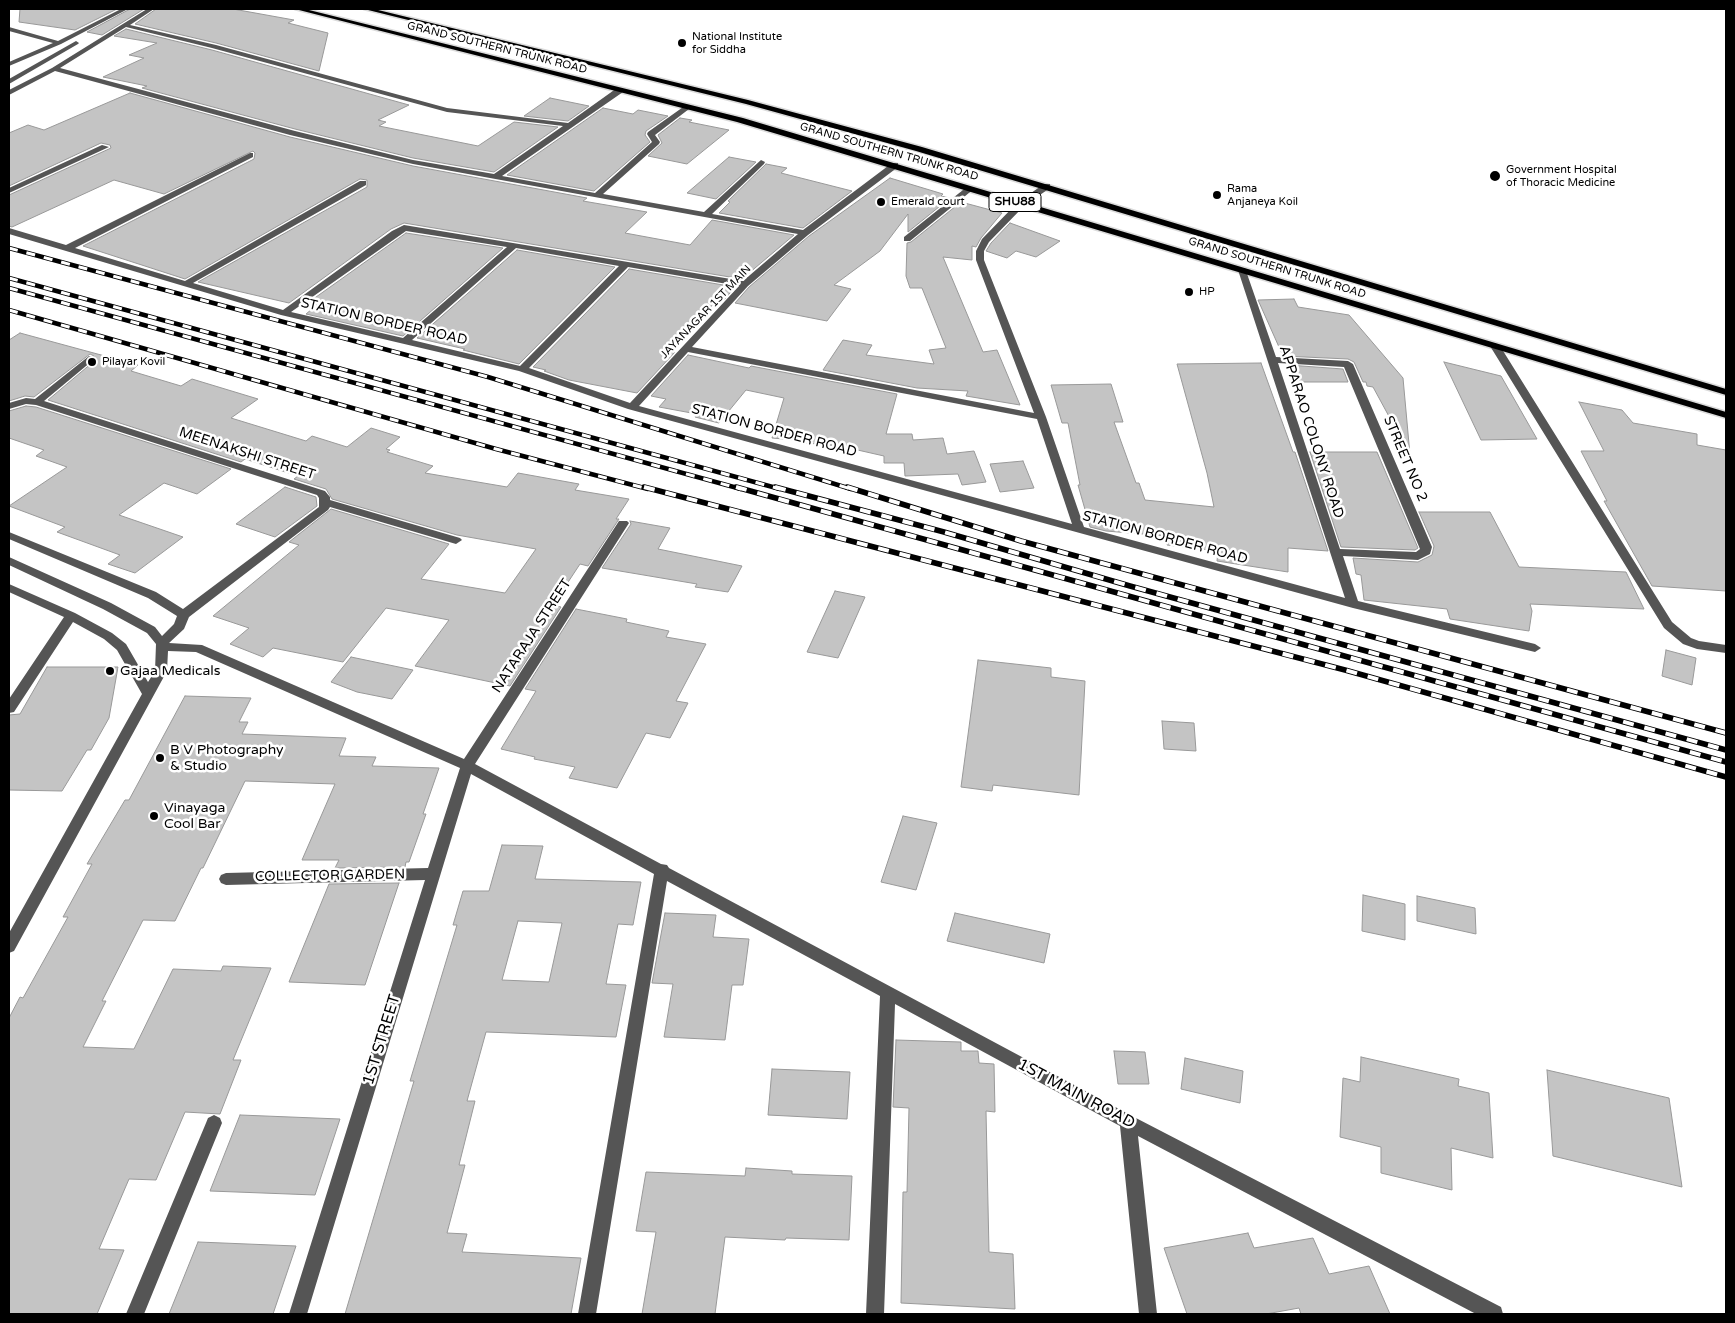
<!DOCTYPE html>
<html>
<head>
<meta charset="utf-8">
<style>
  body { margin:0 }
  #map { position:relative; width:1735px; height:1323px; overflow:hidden; background:#fff; font-family:"Varela Round",sans-serif }
  canvas { display:block }
  .frame { position:absolute; inset:0; border:10px solid #000; pointer-events:none }
</style>
</head>
<body>
<div id="map">
<canvas width="1735" height="1323"></canvas>
<div class="frame"></div>
</div>
<script>
const c = document.querySelector('canvas').getContext('2d');
c.lineJoin = 'round';
function paint(path, color) {
  c.fillStyle = color;
  c.fill(path, 'evenodd');
}
function toPath(rows) {
  const path = new Path2D();
  for (const r of rows) {
    path.moveTo(r[0], r[1]);
    for (let i = 2; i < r.length; i += 2) path.lineTo(r[i], r[i + 1]);
  }
  return path;
}
function trace(path, color, width, dash) {
  c.strokeStyle = color;
  c.lineWidth = width;
  c.lineCap = dash ? 'butt' : 'round';
  c.setLineDash(dash || []);
  c.stroke(path);
}
function drawText(font, color, halo, rows, align = 'center') {
  c.font = font + ' "Varela Round",sans-serif';
  c.lineWidth = 5;
  c.setLineDash([]);
  c.textBaseline = 'middle';
  c.strokeStyle = halo;
  c.fillStyle = color;
  for (const [text, x, y, turn = 0] of rows) {
    c.save();
    c.translate(x, y);
    c.rotate((+turn || 0) * Math.PI / 180);
    c.textAlign = isNaN(turn) ? turn : align;
    if (halo) c.strokeText(text, 0, 0);
    c.fillText(text, 0, 0);
    c.restore();
  }
}
const building = toPath([
  [20,9,117,9,75,30,19,22,20,9],
  [130,9,144,9,102,35,87,32,130,9],
  [156,9,233,9,294,20,288,23,328,33,319,71,216,43,135,24,156,9],
  [126,29,212,50,409,105,378,120,386,122,379,126,478,146,514,122,558,127,494,172,413,158,295,129,142,88,147,86,103,77,144,58,129,55,157,43,114,36,126,29],
  [130,93,290,137,413,166,587,198,583,201,647,212,625,233,690,245,712,220,794,235,742,279,404,223,391,229,289,303,198,282,367,187,367,180,360,179,185,279,83,246,254,159,255,153,253,151,164,194,114,180,12,227,9,226,9,195,111,148,110,145,101,143,9,186,9,133,28,125,44,130,130,93],
  [550,98,589,106,568,121,524,116,550,98],
  [603,108,633,114,638,110,668,116,646,131,645,135,650,142,594,191,507,175,603,108],
  [680,118,692,120,689,122,729,130,687,164,648,156,662,143,658,135,680,118],
  [729,157,756,162,716,199,687,193,729,157],
  [766,164,787,168,781,173,852,191,803,228,719,213,730,202,728,201,766,164],
  [890,178,943,194,941,196,950,198,908,232,908,214,880,251,834,285,851,289,827,321,735,303,749,287,809,236,890,178],
  [961,202,1002,213,981,238,976,247,972,246,972,260,943,257,983,352,997,350,1020,405,966,396,968,391,917,388,823,370,843,340,872,345,866,355,934,364,929,350,946,348,922,288,910,288,906,276,907,243,911,242,961,202],
  [1010,223,1060,241,1036,257,1016,251,1007,258,986,251,991,243,1010,223],
  [406,233,503,248,403,336,306,314,312,309,302,307,406,233],
  [517,250,615,267,519,364,463,350,465,349,417,338,517,250],
  [629,269,735,287,723,301,718,300,715,302,673,351,675,352,637,393,569,380,544,371,546,370,533,367,629,269],
  [1294,299,1298,307,1349,315,1403,378,1410,455,1373,387,1367,386,1366,382,1363,382,1354,362,1348,359,1283,356,1258,300,1294,299],
  [20,333,138,365,131,371,181,386,192,379,258,399,231,418,306,441,312,436,347,447,371,428,400,437,386,449,390,450,387,452,433,466,425,473,507,487,518,473,579,484,575,490,629,499,616,519,619,519,588,566,580,564,553,605,561,607,510,686,415,666,449,620,386,608,343,662,273,648,263,657,230,644,249,628,213,616,299,545,289,542,331,509,449,544,421,579,505,593,536,549,457,535,332,499,326,489,294,479,298,476,245,459,241,462,48,400,93,362,94,356,90,354,34,397,25,396,9,401,9,340,20,333],
  [688,355,749,368,751,366,897,394,886,434,912,434,913,440,943,438,947,454,974,451,986,482,962,485,958,474,905,476,904,463,884,463,884,456,840,446,806,443,807,441,772,438,784,398,746,390,719,423,695,417,697,414,659,407,666,399,651,396,688,355],
  [1444,362,1501,376,1537,439,1481,440,1444,362],
  [1261,363,1293,452,1295,452,1328,551,1288,548,1288,572,1217,561,1218,551,1167,545,1167,536,1106,531,1090,527,1078,485,1080,485,1068,423,1062,423,1051,385,1111,384,1123,422,1114,422,1136,483,1139,483,1145,500,1214,507,1207,473,1177,364,1261,363],
  [1288,365,1343,369,1348,382,1296,382,1288,365],
  [1579,402,1622,410,1633,423,1697,434,1697,445,1726,450,1726,591,1652,586,1604,501,1607,501,1581,451,1604,451,1579,402],
  [26,406,36,407,231,469,197,494,164,483,119,515,183,537,135,573,108,564,120,555,57,532,65,527,9,506,67,467,36,456,44,450,9,438,9,411,26,406],
  [1310,452,1377,452,1418,548,1415,550,1341,547,1310,452],
  [1023,461,1034,488,1000,492,990,464,1023,461],
  [285,487,316,497,317,506,275,537,236,524,285,487],
  [1419,512,1490,512,1519,567,1626,572,1644,609,1530,604,1532,611,1529,631,1450,619,1447,609,1364,600,1361,575,1356,574,1353,558,1418,562,1432,555,1434,546,1419,512],
  [630,521,670,528,658,549,742,566,728,592,695,587,697,584,602,568,631,524,630,521],
  [835,591,865,597,838,658,807,652,835,591],
  [576,609,627,619,626,622,669,631,666,637,706,644,676,701,688,703,670,738,646,733,617,788,569,778,575,767,534,759,535,757,501,749,536,691,525,689,576,609],
  [1666,650,1696,658,1692,685,1662,676,1666,650],
  [351,657,413,670,392,699,357,692,331,682,351,657],
  [978,660,1051,668,1051,677,1085,681,1079,795,993,785,992,791,961,787,978,660],
  [47,667,118,667,109,718,91,750,87,750,62,791,9,790,9,715,20,714,47,667],
  [185,696,251,698,239,722,248,722,242,734,346,738,339,756,376,757,372,766,439,768,423,814,426,814,409,862,406,862,405,867,335,868,339,860,302,860,335,784,245,781,203,868,201,868,175,921,143,920,102,1001,106,1001,83,1047,134,1049,173,969,221,971,223,966,271,968,233,1060,241,1060,220,1114,185,1112,156,1180,129,1179,99,1249,124,1250,97,1314,9,1314,9,1018,20,997,23,998,68,917,63,917,92,864,87,864,125,800,129,800,185,696],
  [1162,721,1194,723,1196,751,1164,749,1162,721],
  [903,816,937,823,916,890,881,882,903,816],
  [502,845,543,846,535,879,641,882,633,925,618,924,606,984,626,985,616,1037,486,1032,467,1101,475,1101,459,1165,465,1165,447,1233,467,1234,462,1252,581,1258,571,1314,345,1314,414,1081,410,1081,457,925,453,925,463,891,489,891,502,845],
  [518,921,562,923,549,982,502,980,518,921],
  [399,883,365,985,289,982,329,884,399,883],
  [1363,895,1405,904,1405,940,1362,931,1363,895],
  [1417,896,1475,908,1476,934,1417,921,1417,896],
  [665,913,716,915,713,937,749,939,743,985,732,985,725,1040,664,1037,673,984,652,983,665,913],
  [955,913,1050,934,1044,963,947,941,955,913],
  [896,1040,961,1042,961,1051,978,1051,979,1063,994,1064,995,1112,986,1111,989,1252,1013,1254,1015,1309,901,1303,903,1192,907,1192,909,1108,893,1107,896,1040],
  [1114,1051,1145,1052,1149,1084,1118,1084,1114,1051],
  [1361,1057,1459,1079,1458,1086,1489,1093,1493,1158,1451,1148,1452,1190,1381,1173,1381,1147,1340,1137,1343,1078,1360,1082,1361,1057],
  [1185,1058,1243,1071,1240,1103,1181,1089,1185,1058],
  [772,1069,850,1072,847,1119,768,1115,772,1069],
  [1547,1070,1669,1098,1682,1187,1553,1156,1547,1070],
  [240,1115,340,1119,315,1195,210,1191,240,1115],
  [746,1168,792,1171,792,1174,852,1176,849,1240,786,1238,785,1240,725,1237,715,1314,642,1314,656,1232,636,1231,646,1172,745,1176,746,1168],
  [1248,1233,1254,1248,1313,1238,1329,1274,1369,1266,1390,1314,1301,1314,1299,1308,1266,1314,1187,1314,1164,1248,1248,1233],
  [198,1242,296,1246,273,1314,169,1314,198,1242]
]);
paint(building, '#c4c4c4');
trace(building, '#999', 1);
const major = toPath([
  [295,9,305,9,743,118,1726,412,1726,418,737,122,295,9],
  [364,9,374,9,748,100,922,147,1726,389,1726,395,916,151,746,104,364,9]
]);
trace(major, '#dbdbdb', 3);
paint(toPath([
  [121,9,128,9,61,44,9,66,9,62,53,43,9,31,9,27,58,41,121,9],
  [147,9,154,9,130,25,216,45,447,108,568,123,617,88,623,88,623,92,502,176,595,193,652,142,647,134,648,132,686,105,689,105,689,109,655,135,660,142,659,144,603,194,704,212,761,160,765,162,764,164,712,214,803,230,892,163,898,163,898,167,808,235,748,286,692,347,1034,413,976,260,976,251,982,239,1018,202,1044,184,1050,184,1050,188,1024,206,989,242,984,251,984,260,1046,417,1084,527,1345,598,1238,270,1239,268,1245,268,1276,357,1348,361,1353,364,1432,547,1430,554,1418,560,1343,556,1358,601,1535,644,1541,648,1535,652,1353,608,628,409,519,371,281,315,9,234,9,228,66,245,250,153,253,153,253,157,75,248,185,281,360,181,366,181,366,185,193,283,283,310,392,231,404,225,743,281,798,234,413,164,290,135,55,71,9,95,9,90,52,68,147,9],
  [126,27,212,48,447,112,563,126,494,174,413,160,295,131,60,68,126,27],
  [406,231,507,247,403,338,291,312,406,231],
  [516,248,619,266,520,366,412,340,516,248],
  [628,267,739,286,630,403,529,368,628,267],
  [688,352,1037,419,1072,524,639,406,688,352],
  [1278,363,1344,367,1420,549,1416,552,1340,549,1278,363],
  [76,41,79,43,78,44,9,84,9,79,76,41],
  [102,145,109,147,9,193,9,188,102,145],
  [968,186,975,188,910,241,904,241,904,237,968,186],
  [1495,343,1500,346,1672,622,1691,638,1699,641,1726,645,1726,653,1697,649,1683,644,1664,628,1490,346,1495,343],
  [89,356,92,357,92,361,44,401,325,491,330,497,330,500,460,538,462,540,456,544,330,507,328,510,189,617,184,629,169,643,202,645,464,759,619,521,627,521,629,523,475,764,661,864,667,865,669,868,1134,1117,1501,1307,1503,1314,1476,1314,1138,1136,1157,1314,1139,1314,1120,1126,895,1004,884,1314,866,1314,880,996,667,881,596,1314,578,1314,654,874,471,774,307,1314,289,1314,425,880,226,885,221,883,219,879,221,875,226,873,428,868,460,768,196,652,168,651,167,671,14,951,9,953,9,933,142,694,117,650,104,639,73,622,14,712,9,713,9,699,64,617,9,592,9,584,75,613,112,633,126,644,148,682,155,671,156,644,147,633,103,609,9,565,9,557,111,603,155,627,162,636,174,624,177,616,148,598,9,539,9,532,156,592,183,609,319,507,319,498,317,495,36,405,26,404,9,409,9,403,26,398,35,399,89,356],
  [214,1115,220,1118,222,1123,144,1314,126,1314,206,1123,208,1118,214,1115]
]), '#555');
paint(major, '#000');
const railFar1 = toPath([
  [9,248,488,377,851,489],
  [9,278,780,489],
  [9,288,741,489],
  [9,310,496,449,648,489]
]);
const rail = toPath([
  [644,487,1345,670,1726,777],
  [736,487,1726,762],
  [775,487,944,532,1130,586,1726,750],
  [847,487,1021,541,1726,733]
]);
trace(railFar1, '#000', 4.5);
trace(rail, '#000', 5.5);
trace(railFar1, '#fff', 3, [9]);
trace(rail, '#fff', 4, [11]);
for (const [x, y, r, color] of [
  [682,43,5,"#000"],
  [1495,176,6,"#000"],
  [1217,195,5,"#000"],
  [881,202,5,"#000"],
  [1189,292,5,"#000"],
  [92,362,5,"#000"],
  [110,671,5,"#000"],
  [160,758,5,"#000"],
  [154,816,5,"#000"]
]) {
  const dot = new Path2D();
  dot.arc(x, y, r, 0, 2 * Math.PI);
  c.fillStyle = color;
  c.fill(dot);
  trace(dot, '#fff', 2);
}
drawText('11px', '#000', '#fff', [
  ["National Institute",692,37],
  ["for Siddha",692,50],
  ["Government Hospital",1506,170],
  ["of Thoracic Medicine",1506,183],
  ["Rama",1227,189],
  ["Anjaneya Koil",1227,202],
  ["Emerald court",891,202],
  ["HP",1199,292],
  ["Pilayar Kovil",102,362]
], 'left');
drawText('11px', '#000', '#fff', [
  ["GRAND SOUTHERN TRUNK ROAD",497,48,14],
  ["GRAND SOUTHERN TRUNK ROAD",889,152,16],
  ["GRAND SOUTHERN TRUNK ROAD",1277,268,17],
  ["JAYANAGAR 1ST MAIN",706,312,-46]
]);
for (const [x, y, w] of [
  [1015,202,52]
]) {
  const box = new Path2D();
  box.roundRect(x - w / 2, y - 9.5, w, 19, 4);
  c.fillStyle = '#fff';
  c.fill(box);
  trace(box, '#000', 1);
}
drawText('bold 12px', '#000', null, [
  ["SHU88",1015,202]
]);
drawText('14px', '#000', '#fff', [
  ["STATION BORDER ROAD",384,322,13],
  ["STATION BORDER ROAD",774,431,15],
  ["APPARAO COLONY ROAD",1311,432,72],
  ["MEENAKSHI STREET",247,454,18],
  ["STREET NO 2",1405,459,67],
  ["STATION BORDER ROAD",1165,538,15],
  ["NATARAJA STREET",532,636,-57],
  ["COLLECTOR GARDEN",330,876,-1]
]);
drawText('14px', '#000', '#fff', [
  ["Gajaa Medicals",120,671],
  ["B V Photography",170,750],
  ["& Studio",170,766],
  ["Vinayaga",164,808],
  ["Cool Bar",164,824]
], 'left');
drawText('16px', '#000', '#fff', [
  ["1ST STREET",382,1040,-73],
  ["1ST MAIN ROAD",1076,1094,28]
]);
</script>
</body>
</html>
